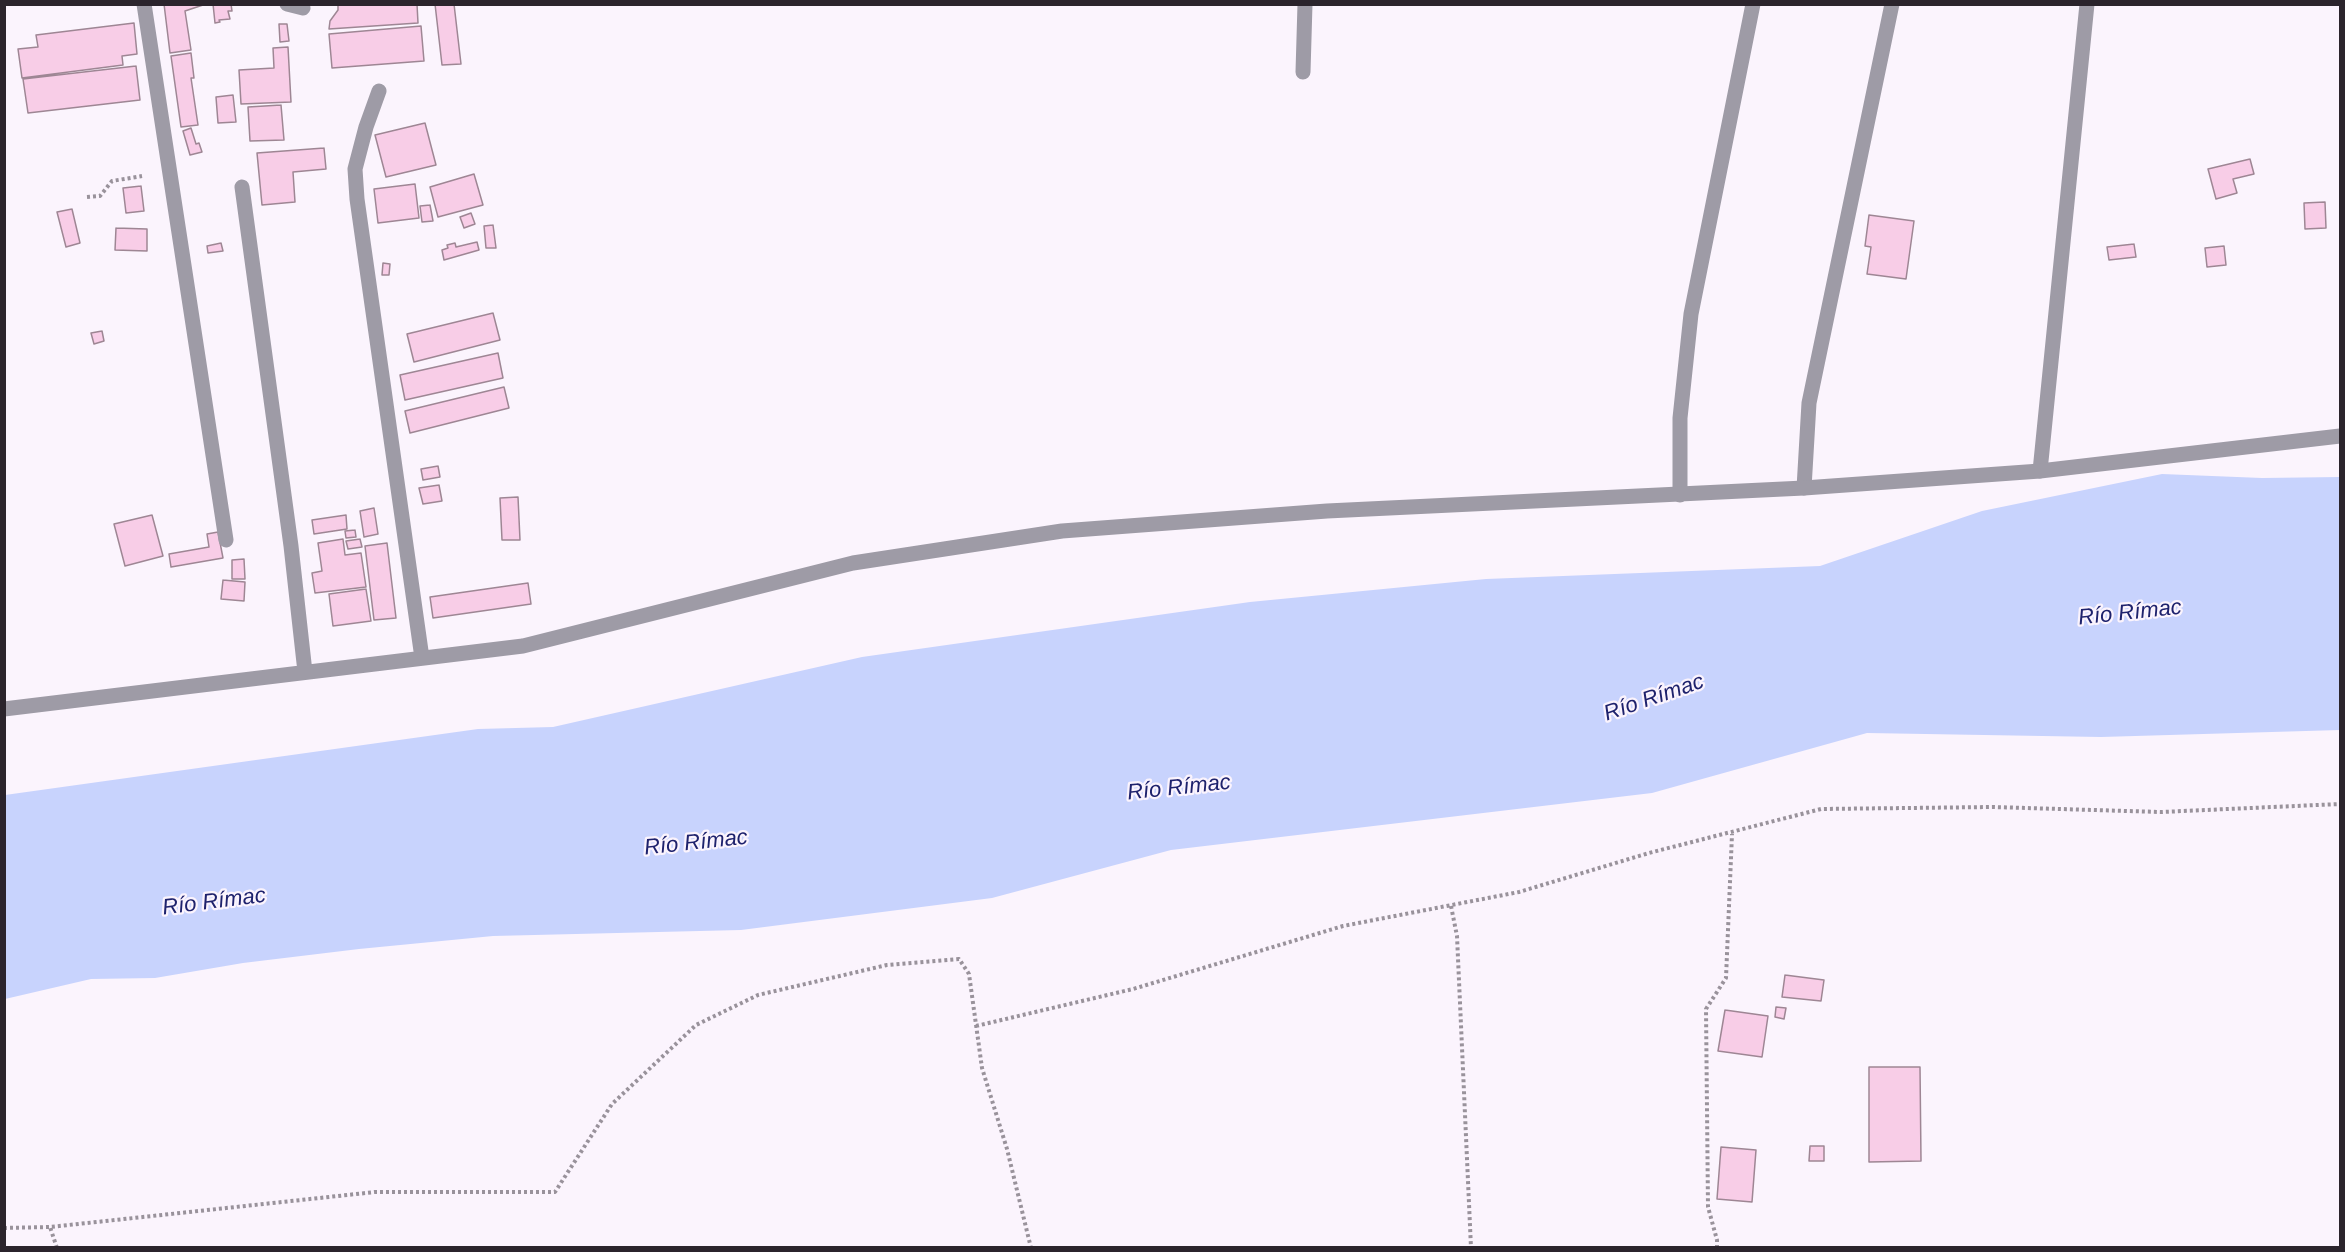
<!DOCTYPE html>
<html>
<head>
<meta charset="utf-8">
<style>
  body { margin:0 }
  #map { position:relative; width:2345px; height:1252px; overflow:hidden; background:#fbf4fd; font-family:Helvetica,sans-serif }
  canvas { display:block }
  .frame { position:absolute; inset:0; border:6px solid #2b242c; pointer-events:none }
</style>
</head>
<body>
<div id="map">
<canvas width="2345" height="1252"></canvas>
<div class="frame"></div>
</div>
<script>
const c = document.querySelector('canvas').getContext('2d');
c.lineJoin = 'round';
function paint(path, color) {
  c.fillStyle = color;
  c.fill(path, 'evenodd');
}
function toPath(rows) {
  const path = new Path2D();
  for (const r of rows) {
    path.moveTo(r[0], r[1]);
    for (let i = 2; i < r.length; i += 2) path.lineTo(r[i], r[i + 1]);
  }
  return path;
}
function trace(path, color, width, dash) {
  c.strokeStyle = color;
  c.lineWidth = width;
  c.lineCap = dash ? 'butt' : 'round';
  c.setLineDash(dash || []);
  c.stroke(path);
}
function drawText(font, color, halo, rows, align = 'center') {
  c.font = font + ' Helvetica,sans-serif';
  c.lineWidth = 4.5;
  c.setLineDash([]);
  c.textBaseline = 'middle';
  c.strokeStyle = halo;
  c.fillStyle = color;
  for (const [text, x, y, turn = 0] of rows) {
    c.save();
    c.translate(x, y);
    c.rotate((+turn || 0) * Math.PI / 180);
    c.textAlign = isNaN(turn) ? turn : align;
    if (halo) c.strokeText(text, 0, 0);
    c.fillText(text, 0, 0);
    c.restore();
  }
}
paint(toPath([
  [2162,474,2262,478,2340,477,2340,730,2101,737,1867,733,1652,793,1171,850,992,898,741,930,493,936,359,949,243,963,155,978,91,979,5,999,5,795,478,729,553,727,862,657,1250,602,1486,579,1820,566,1982,511]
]), '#c8d3fd');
const building = toPath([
  [164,4,206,4,185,11,191,50,170,53,164,4],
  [213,4,231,4,232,11,228,11,230,19,219,20,220,22,215,23,213,4],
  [338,4,417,4,418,23,329,29,330,21,338,10,338,4],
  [435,4,454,4,461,64,442,65,435,4],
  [134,23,137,54,122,56,123,65,22,78,18,49,38,47,36,35,134,23],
  [279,24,287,24,289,41,280,42,279,24],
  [421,26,424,61,332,68,329,34,421,26],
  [288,47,291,102,241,104,239,70,274,68,273,48,288,47],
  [191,53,194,78,191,78,198,125,181,127,171,56,191,53],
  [136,66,140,100,28,113,23,79,136,66],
  [233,95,236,122,218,123,216,97,233,95],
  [281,105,284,140,250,141,248,107,281,105],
  [425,123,436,165,386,177,375,135,425,123],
  [191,128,196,144,199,143,202,152,190,155,183,131,191,128],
  [324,148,326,169,293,172,295,202,262,205,257,153,324,148],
  [2250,159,2254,174,2233,179,2237,193,2216,199,2208,169,2250,159],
  [474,174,483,205,438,217,430,187,474,174],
  [415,184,419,218,378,223,374,189,415,184],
  [141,186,144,211,126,213,123,188,141,186],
  [2325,202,2326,228,2305,229,2304,203,2325,202],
  [430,205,433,221,422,222,420,206,430,205],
  [72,209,80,243,66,247,57,212,72,209],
  [471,213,475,224,464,228,460,217,471,213],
  [1869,215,1914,221,1906,279,1867,274,1871,247,1865,246,1869,215],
  [493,225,496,248,486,248,484,226,493,225],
  [116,228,147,229,147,251,115,250,116,228],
  [477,242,479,250,444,260,442,250,448,248,447,245,455,243,456,247,477,242],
  [221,243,223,251,208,253,207,246,221,243],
  [2134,244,2136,257,2109,260,2107,247,2134,244],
  [2224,246,2226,265,2207,267,2205,248,2224,246],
  [383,263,390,264,389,275,382,275,383,263],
  [493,313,500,340,414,362,407,334,493,313],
  [102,331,104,341,94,344,91,333,102,331],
  [498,353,503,378,405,400,400,375,498,353],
  [504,387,509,408,410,433,405,411,504,387],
  [438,466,440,477,423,480,421,469,438,466],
  [439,485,442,501,423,504,419,488,439,485],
  [518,497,520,540,502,540,500,498,518,497],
  [374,508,378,534,364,537,360,511,374,508],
  [152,515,163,556,125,566,114,524,152,515],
  [346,515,347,529,314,534,312,520,346,515],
  [355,530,356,537,346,538,345,531,355,530],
  [218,532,223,558,171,567,169,554,209,547,207,534,218,532],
  [343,539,345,555,361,553,366,587,315,593,312,573,322,571,318,543,343,539],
  [360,539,362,547,348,549,346,541,360,539],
  [387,543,396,618,374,620,365,546,387,543],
  [244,559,245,579,232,579,232,560,244,559],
  [223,580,245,582,244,601,221,599,223,580],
  [528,583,531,604,433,618,430,597,528,583],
  [366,589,371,621,333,626,329,594,366,589],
  [1785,975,1824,980,1821,1001,1782,997,1785,975],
  [1776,1007,1786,1008,1784,1019,1775,1017,1776,1007],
  [1725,1010,1768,1016,1762,1057,1718,1051,1725,1010],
  [1869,1067,1920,1067,1921,1161,1869,1162,1869,1067],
  [1810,1146,1824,1146,1824,1161,1809,1161,1810,1146],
  [1721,1147,1756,1150,1752,1202,1717,1199,1721,1147]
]);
paint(building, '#f8cde7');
trace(building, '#9e8694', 1.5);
trace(toPath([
  [87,197,100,196,112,181,142,176],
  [1451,906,1457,936,1471,1248],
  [976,1026,1133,989,1343,926,1519,892,1649,853,1821,809,1993,807,2161,812,2340,804],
  [4,1228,50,1227],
  [57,1248,50,1227,375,1192,555,1192,612,1104,696,1025,758,995,887,965,959,959,969,974,982,1068,1007,1149,1031,1248],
  [1717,1248,1717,1240,1708,1207,1706,1009,1726,978,1732,834]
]), '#99929b', 4, [3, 3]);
trace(toPath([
  [2040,471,2087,4],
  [1804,488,1809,403,1892,4],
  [1680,495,1680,418,1691,314,1753,4]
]), '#9e9ba6', 15);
trace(toPath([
  [144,4,226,540],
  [287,4,303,8],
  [1303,72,1305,4],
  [379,91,366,127,355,169,357,199,422,658],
  [242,187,291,546,305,672],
  [4,709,523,646,853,563,1062,531,1327,511,1804,488,2040,471,2340,436]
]), '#9e9ba6', 15);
drawText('italic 22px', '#1e226d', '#fbf4fd', [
  ["Río Rímac",2130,613,-6],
  ["Río Rímac",1654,698,-19],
  ["Río Rímac",1179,788,-6],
  ["Río Rímac",696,843,-6],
  ["Río Rímac",214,902,-7]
]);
</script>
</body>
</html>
